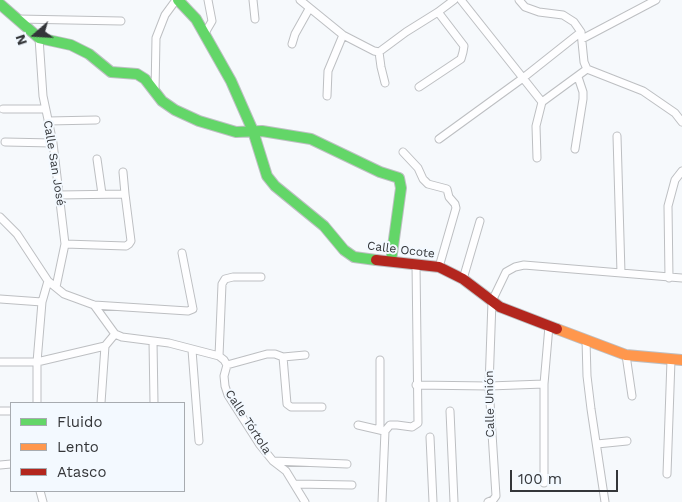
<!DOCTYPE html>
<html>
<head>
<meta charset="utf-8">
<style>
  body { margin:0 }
  #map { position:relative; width:682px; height:502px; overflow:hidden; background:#f6f9fc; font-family:"Work Sans",sans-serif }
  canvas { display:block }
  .legend { position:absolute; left:10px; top:402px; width:175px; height:90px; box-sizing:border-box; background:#f3f9ff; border:1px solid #a7abb0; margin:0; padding:6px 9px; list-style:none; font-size:15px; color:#343639 }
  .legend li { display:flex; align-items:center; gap:10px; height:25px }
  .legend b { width:25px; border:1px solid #a7abb0 }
  .north { position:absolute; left:10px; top:10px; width:50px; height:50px; -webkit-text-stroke:4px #f3f9ff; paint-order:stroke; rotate:251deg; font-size:14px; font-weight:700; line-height:20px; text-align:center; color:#343639 }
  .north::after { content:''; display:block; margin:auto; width:18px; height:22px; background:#343639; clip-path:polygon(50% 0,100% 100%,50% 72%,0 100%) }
  .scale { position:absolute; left:510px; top:470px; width:108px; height:22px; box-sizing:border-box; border:2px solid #343639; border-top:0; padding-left:6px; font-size:15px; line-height:18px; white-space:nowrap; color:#343639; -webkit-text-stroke:4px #f3f9ff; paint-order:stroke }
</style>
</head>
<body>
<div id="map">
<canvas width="682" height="502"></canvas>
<ul class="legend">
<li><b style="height:6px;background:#63d668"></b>Fluido</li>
<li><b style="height:6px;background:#ff974d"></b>Lento</li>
<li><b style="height:6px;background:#b3261e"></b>Atasco</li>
</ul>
<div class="north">N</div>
<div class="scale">100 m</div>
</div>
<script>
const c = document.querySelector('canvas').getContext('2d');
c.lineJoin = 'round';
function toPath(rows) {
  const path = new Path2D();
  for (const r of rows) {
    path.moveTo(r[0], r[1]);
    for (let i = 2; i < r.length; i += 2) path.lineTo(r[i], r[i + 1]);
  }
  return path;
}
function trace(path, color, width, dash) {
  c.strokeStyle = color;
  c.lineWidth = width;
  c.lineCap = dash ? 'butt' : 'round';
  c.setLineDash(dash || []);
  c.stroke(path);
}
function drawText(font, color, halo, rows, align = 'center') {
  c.font = font + ' "Work Sans",sans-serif';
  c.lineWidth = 4;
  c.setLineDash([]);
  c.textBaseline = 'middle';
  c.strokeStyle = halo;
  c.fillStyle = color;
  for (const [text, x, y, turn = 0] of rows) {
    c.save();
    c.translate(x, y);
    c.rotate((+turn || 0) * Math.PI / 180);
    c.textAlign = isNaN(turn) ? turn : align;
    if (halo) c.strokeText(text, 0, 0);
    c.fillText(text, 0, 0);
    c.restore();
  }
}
const street = toPath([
  [253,0,255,19],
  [300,0,343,35,374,51,379,52,406,32,438,12,454,0],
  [461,0,542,102],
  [519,0,525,7,539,12,563,15,574,22,581,32,584,62,587,69,643,91,675,113,682,122],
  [18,19,121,21],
  [205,33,212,21,208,0],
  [39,38,43,96,53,143,65,244,56,287],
  [582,39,656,0],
  [292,44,295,34,309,9],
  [379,52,381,67,385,83],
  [419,87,461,59,463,52,464,46,438,12],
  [155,92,156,38,165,15,176,0],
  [327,96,328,71,343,35],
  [542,102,587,69],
  [3,109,45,109],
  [48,121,96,120],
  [617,136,621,273],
  [439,139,523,78,581,32],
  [5,142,53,143],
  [575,149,583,99,583,92,578,77],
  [403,152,418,168,423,179,428,184,447,189,449,197,455,204,456,208,439,267],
  [537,158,536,126,542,102],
  [97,159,102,194],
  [123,172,125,194],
  [59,195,125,194,131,241,129,244,126,246,65,244],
  [0,217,17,234,48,281,64,294,94,305,188,311,193,309,182,253],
  [669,278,668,206,675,180,682,171],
  [463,279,480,221],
  [0,299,42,302],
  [94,305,115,334,122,337,169,343,219,356,224,360,227,365,224,376,225,386,228,395,260,445,273,461,286,471,305,502],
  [586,340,587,376,591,409,605,502],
  [153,341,154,403],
  [192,350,199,441],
  [626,355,632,396],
  [219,356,222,284,225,279,233,277,261,277],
  [283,357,287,404,291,407,322,407],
  [0,362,37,362,105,346,115,334],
  [227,365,267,354,275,354,283,357,305,355],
  [416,385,489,386,544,384],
  [37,403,37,362,42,302,48,281],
  [101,403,105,346],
  [0,411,11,411],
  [450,411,454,502],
  [358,425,384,431],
  [380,430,380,360],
  [430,437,433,502],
  [597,444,627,441],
  [274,461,347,464],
  [0,465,11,464],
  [667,474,671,360],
  [544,483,544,384,549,326],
  [295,484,352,485],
  [40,491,43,502],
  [382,502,385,431,390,425,397,425,412,427,418,423,416,264],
  [488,502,493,500,496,496,489,386,492,301,506,272,515,267,524,265,682,278]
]);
const fast = toPath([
  [178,0,196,19,231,81,253,131,267,176,275,186,324,226,344,250,354,257,376,260],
  [0,4,39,38,71,45,89,54,111,72,137,74,145,79,162,101,175,110,199,121,236,132,262,131,311,139,380,172,399,178,401,188,391,261]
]);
const slow = toPath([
  [557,329,626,355,682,360]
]);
const jam = toPath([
  [376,260,439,267,463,279,500,307,557,329]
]);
trace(street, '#bdbfc2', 9);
trace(fast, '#bdbfc2', 12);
trace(slow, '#bdbfc2', 12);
trace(jam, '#bdbfc2', 12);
trace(street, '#fefeff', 7);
trace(fast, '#63d668', 10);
trace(slow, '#ff974d', 10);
trace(jam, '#b3261e', 10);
drawText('12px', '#343639', '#f3f9ff', [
  ["Calle San José",54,163,81],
  ["Calle Ocote",401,250,7],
  ["Calle Unión",490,404,-91],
  ["Calle Tórtola",248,422,57]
]);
</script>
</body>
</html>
